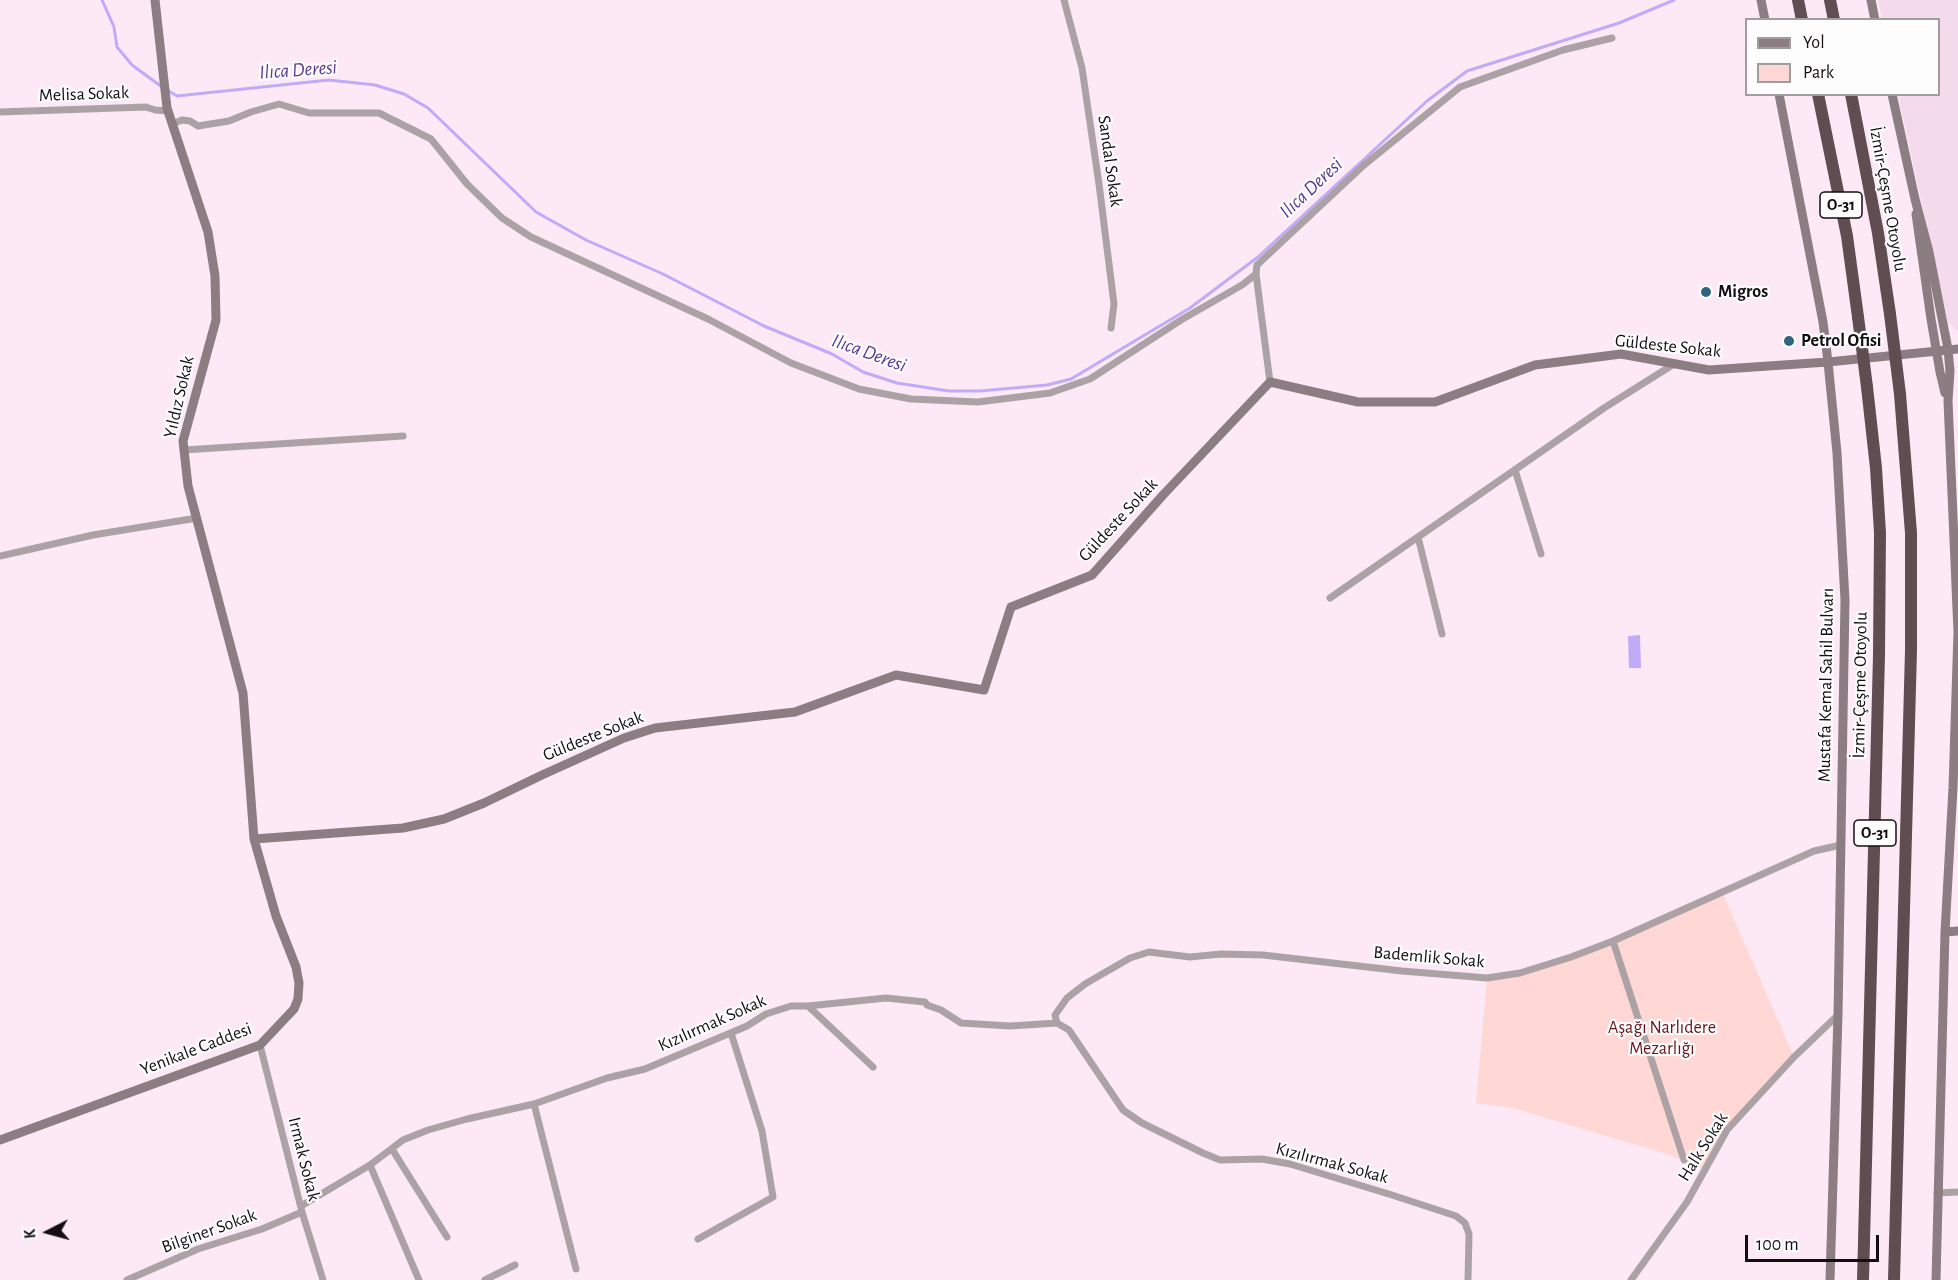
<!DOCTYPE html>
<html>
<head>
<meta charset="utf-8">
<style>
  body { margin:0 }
  #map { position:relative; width:1958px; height:1280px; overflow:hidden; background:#fce9f5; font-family:"Alegreya Sans",sans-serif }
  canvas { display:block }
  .legend { position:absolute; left:1745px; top:18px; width:195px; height:78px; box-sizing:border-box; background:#fdfdfd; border:2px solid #a09d9f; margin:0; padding:8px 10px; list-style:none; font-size:18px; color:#140e12 }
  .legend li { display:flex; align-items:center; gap:12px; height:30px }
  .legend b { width:30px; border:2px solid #a09d9f }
  .north { position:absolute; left:18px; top:1202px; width:60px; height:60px; -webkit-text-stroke:4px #fdfdfd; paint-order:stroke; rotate:264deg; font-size:16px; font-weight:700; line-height:24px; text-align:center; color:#140e12 }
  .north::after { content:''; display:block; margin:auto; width:21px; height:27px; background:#140e12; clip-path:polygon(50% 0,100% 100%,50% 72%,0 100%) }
  .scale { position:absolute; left:1745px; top:1235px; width:134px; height:27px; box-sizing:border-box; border:3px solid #140e12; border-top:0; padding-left:8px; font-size:18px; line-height:21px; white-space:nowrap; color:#140e12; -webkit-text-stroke:4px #fdfdfd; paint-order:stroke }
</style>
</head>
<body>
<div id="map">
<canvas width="1958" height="1280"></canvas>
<ul class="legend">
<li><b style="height:8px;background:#8b7d81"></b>Yol</li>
<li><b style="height:16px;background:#ffd7d5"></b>Park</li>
</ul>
<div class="north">K</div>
<div class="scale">100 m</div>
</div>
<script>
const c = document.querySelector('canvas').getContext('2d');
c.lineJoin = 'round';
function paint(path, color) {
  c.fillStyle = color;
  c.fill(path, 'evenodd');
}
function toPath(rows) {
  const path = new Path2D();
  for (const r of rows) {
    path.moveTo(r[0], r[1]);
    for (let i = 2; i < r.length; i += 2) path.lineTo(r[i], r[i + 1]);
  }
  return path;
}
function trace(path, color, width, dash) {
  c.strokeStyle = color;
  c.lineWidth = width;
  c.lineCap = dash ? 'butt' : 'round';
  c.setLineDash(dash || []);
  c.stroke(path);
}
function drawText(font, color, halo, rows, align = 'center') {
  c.font = font + ' "Alegreya Sans",sans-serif';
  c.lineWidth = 4.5;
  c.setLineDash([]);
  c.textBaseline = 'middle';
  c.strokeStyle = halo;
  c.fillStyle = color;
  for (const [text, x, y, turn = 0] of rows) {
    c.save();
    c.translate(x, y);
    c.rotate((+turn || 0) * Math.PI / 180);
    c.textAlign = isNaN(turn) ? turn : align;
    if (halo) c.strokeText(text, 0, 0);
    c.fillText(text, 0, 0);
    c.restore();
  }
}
paint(toPath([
  [1878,0,1958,0,1958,332,1948,322,1898,95,1938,94,1938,20,1882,19]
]), '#f4dbec');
paint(toPath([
  [1722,892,1794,1057,1727,1130,1704,1169,1670,1155,1513,1108,1476,1103,1487,978,1571,957]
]), '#ffd7d5');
paint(toPath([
  [1640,635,1641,668,1629,668,1628,636]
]), '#c0abf9');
trace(toPath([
  [102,0,114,27,117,47,132,65,162,87],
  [167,90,177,96,329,80,375,85,404,94,428,108,536,212,586,240,663,274,764,326,832,354,863,372,897,383,949,391,980,391,1047,385,1071,379,1190,308,1258,257,1427,101,1467,71,1619,23,1674,0]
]), '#c0abf9', 3);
trace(toPath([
  [1064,0,1082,68,1099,184,1114,304,1111,328],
  [0,112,146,107,155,110,168,111],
  [172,124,182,120,190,121,198,126,229,121,251,112,279,104,309,113,379,113,431,139,467,184,502,218,531,237,708,319,791,363,859,389,911,399,978,402,1050,393,1090,379,1181,320,1242,285,1256,274,1257,265,1364,165,1460,87,1563,50,1612,38],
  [1256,274,1270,382],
  [184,450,403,436],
  [1515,470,1541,554],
  [1418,537,1442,634],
  [0,556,93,535,197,518],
  [1330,598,1604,408,1674,364],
  [1613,941,1684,1160],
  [808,1006,873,1067],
  [1057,1023,1055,1015,1067,998,1085,984,1130,958,1149,952,1190,957,1221,954,1263,955,1402,971,1487,978,1520,973,1571,957,1613,941,1814,851,1841,845],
  [260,1045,302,1212,323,1280],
  [534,1104,576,1269],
  [392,1149,447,1237],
  [370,1165,419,1280],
  [1937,1193,1958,1192],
  [301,1206,370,1165,403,1140,428,1130,467,1119,534,1104,607,1078,645,1069,747,1026,766,1014,791,1006,808,1006,886,998,925,1002,927,1005,941,1010,961,1023,1010,1026,1057,1023,1069,1030,1123,1110,1142,1123,1203,1153,1220,1160,1262,1159,1290,1164,1392,1195,1456,1216,1465,1223,1469,1234,1468,1280],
  [698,1239,773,1197,762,1131,731,1033],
  [127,1280,198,1249,262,1229,302,1212],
  [485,1280,515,1265],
  [1631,1280,1687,1202,1727,1130,1794,1057,1838,1015]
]), '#aca2a5', 7);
trace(toPath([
  [1761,0,1765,20],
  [1871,0,1875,20],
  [1779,94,1823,322,1828,362,1837,453,1845,600,1838,1015,1830,1280],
  [1892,94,1915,199,1929,252,1948,349,1950,371,1948,401,1958,632,1953,788,1945,932,1936,1280],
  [1916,214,1931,319,1940,372,1945,393],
  [254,839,403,828,444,819,484,803,542,775,624,738,655,728,795,712,896,675,984,690,1011,607,1092,575,1163,495,1270,382,1358,402,1435,402,1535,365,1621,354,1709,370,1828,362,1958,349],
  [1945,932,1958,931],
  [0,1140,260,1045,294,1009,298,999,299,983,296,967,276,916,254,839,243,693,188,486,183,441,216,320,215,276,208,232,167,108,155,0]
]), '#8b7d81', 9);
trace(toPath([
  [1798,0,1802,20],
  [1830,0,1834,20],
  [1818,94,1847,236,1858,317],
  [1851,94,1878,233,1890,314],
  [1863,1280,1879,655,1880,533,1876,468,1867,387],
  [1894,1280,1911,650,1911,533,1900,394]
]), '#5f4d52', 12);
trace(toPath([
  [1890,314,1900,394],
  [1858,317,1867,387]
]), '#5f4d52', 12);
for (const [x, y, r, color] of [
  [1706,292,6,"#2f6580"],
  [1789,341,6,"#2f6580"]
]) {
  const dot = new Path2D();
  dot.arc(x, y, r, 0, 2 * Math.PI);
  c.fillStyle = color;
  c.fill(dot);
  trace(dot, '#fdfdfd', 2);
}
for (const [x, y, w] of [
  [1841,205,42],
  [1875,833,42]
]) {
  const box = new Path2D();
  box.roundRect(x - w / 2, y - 13, w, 26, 4.5);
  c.fillStyle = '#fdfdfd';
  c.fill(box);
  trace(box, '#140e12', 1.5);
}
drawText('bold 16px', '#140e12', null, [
  ["O-31",1841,205],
  ["O-31",1875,833]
]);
drawText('18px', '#140e12', '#fdfdfd', [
  ["Melisa Sokak",84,94,-2],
  ["Sandal Sokak",1110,161,82],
  ["İzmir-Çeşme Otoyolu",1888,199,80],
  ["Güldeste Sokak",1668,346,6],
  ["Yıldız Sokak",179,397,-77],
  ["Güldeste Sokak",1118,520,-47],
  ["Mustafa Kemal Sahil Bulvarı",1826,685,-89],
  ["İzmir-Çeşme Otoyolu",1860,685,-89],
  ["Güldeste Sokak",593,736,-22],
  ["Bademlik Sokak",1429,957,5],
  ["Kızılırmak Sokak",712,1023,-24],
  ["Yenikale Caddesi",196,1049,-21],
  ["Halk Sokak",1703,1147,-58],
  ["Irmak Sokak",304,1159,76],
  ["Kızılırmak Sokak",1332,1163,15],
  ["Bilginer Sokak",209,1231,-20]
]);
drawText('bold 18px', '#140e12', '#fdfdfd', [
  ["Migros",1718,292],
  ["Petrol Ofisi",1801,341]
], 'left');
drawText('18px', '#67151d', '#fdfdfd', [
  ["Aşağı Narlıdere",1662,1028],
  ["Mezarlığı",1662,1049]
]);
drawText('italic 20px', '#593993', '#fdfdfd', [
  ["Ilıca Deresi",298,70,-4],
  ["Ilıca Deresi",1311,188,-43],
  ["Ilıca Deresi",869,353,20]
]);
</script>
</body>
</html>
